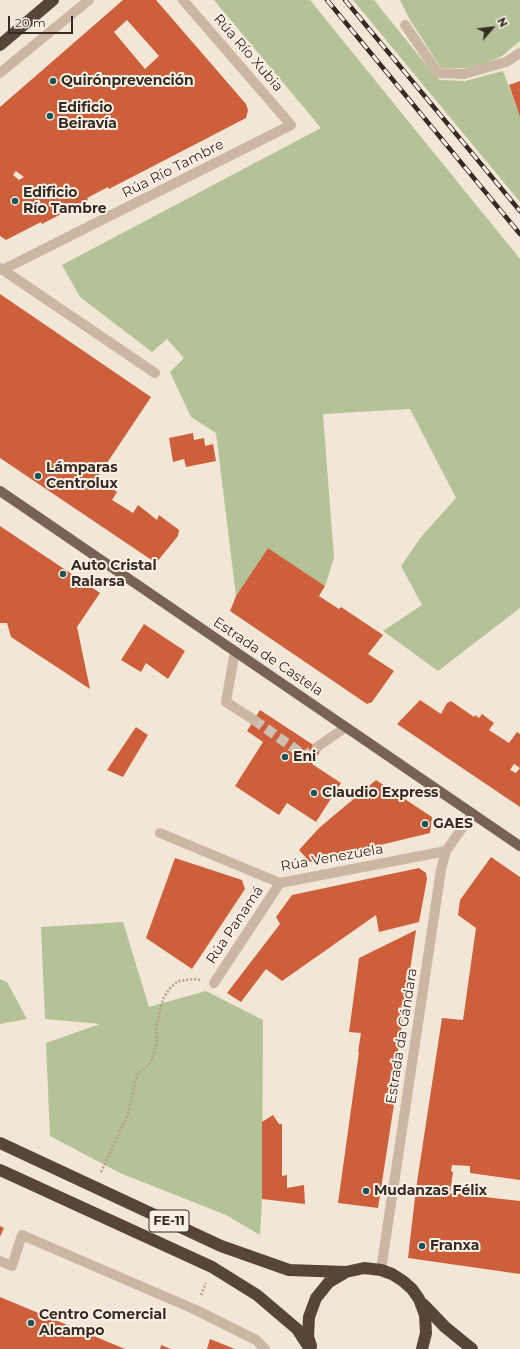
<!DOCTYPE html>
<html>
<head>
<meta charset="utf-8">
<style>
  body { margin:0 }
  #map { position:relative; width:520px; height:1349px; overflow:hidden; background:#f2e6d7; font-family:Montserrat,sans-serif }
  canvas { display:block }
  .north { position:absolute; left:472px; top:8px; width:40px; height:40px; -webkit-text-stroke:3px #faf0e4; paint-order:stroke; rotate:62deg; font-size:11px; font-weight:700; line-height:16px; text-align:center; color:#352b25 }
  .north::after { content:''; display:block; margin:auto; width:14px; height:18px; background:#352b25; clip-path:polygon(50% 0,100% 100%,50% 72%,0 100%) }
  .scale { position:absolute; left:8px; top:16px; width:65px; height:18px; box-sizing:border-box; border:2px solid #352b25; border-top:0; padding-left:5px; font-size:12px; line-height:14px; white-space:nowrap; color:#352b25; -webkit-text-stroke:3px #faf0e4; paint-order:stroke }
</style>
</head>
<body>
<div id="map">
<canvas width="520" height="1349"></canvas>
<div class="north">N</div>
<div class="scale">20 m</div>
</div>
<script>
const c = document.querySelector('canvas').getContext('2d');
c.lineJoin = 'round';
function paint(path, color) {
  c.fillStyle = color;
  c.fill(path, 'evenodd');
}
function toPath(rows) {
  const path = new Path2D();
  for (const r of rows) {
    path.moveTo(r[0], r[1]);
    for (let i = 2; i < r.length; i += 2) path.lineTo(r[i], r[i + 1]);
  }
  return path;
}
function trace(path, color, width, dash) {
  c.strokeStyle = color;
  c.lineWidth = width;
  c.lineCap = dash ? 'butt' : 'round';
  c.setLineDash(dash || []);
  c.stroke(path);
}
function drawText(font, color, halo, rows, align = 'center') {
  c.font = font + ' Montserrat,sans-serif';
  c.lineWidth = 4;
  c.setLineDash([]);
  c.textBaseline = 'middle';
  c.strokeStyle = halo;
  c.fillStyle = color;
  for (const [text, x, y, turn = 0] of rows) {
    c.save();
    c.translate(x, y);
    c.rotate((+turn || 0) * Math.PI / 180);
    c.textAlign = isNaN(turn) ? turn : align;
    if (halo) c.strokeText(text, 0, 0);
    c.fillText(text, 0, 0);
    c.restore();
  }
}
paint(toPath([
  [214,0,310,0,520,259,520,608,438,671,383,631,422,605,401,566,421,537,456,498,410,409,323,414,334,558,325,586,268,548,236,596,216,433,191,417,170,372,184,358,167,339,152,352,80,297,62,265,321,128],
  [353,0,374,0,435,76,440,80,465,81,503,71,520,117,520,202],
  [400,0,520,0,520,41,502,56,486,63,466,68,441,68,410,20],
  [123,922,149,1007,206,991,263,1020,262,1199,260,1235,226,1215,120,1173,50,1136,46,1043,100,1024,45,1019,41,927],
  [0,979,7,982,27,1019,0,1024]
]), '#b3c297');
paint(toPath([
  [123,0,156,0,246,104,248,110,246,118,109,189,108,187,87,198,88,200,42,224,41,222,6,240,0,236,0,107],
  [127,20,159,56,145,69,114,32],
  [16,171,24,177,19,180,13,175],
  [520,81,520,117,509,85],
  [0,294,151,397,97,478,117,492,112,500,133,513,138,505,157,520,159,515,179,530,178,536,156,563,0,458],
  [193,433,194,440,204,438,205,446,213,444,216,461,186,467,184,459,173,462,169,438],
  [0,526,100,593,77,627,90,689,11,637,7,623,0,623],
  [268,548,325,586,319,596,339,609,341,607,383,635,368,654,394,671,372,702,367,704,230,611,236,596],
  [144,624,185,651,168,679,146,663,141,672,121,660],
  [420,700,441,714,447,703,451,701,474,717,475,715,479,718,482,714,494,723,489,730,509,743,517,732,520,734,520,807,397,724],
  [514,764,520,768,516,773,510,770],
  [260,710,321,750,312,764,341,783,316,822,287,803,279,815,235,786,263,742,247,731],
  [136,727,148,735,123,777,107,770],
  [376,780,432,817,430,833,310,862,299,850,319,828],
  [491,857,520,877,520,1180,470,1173,470,1166,452,1165,451,1171,453,1172,450,1193,520,1201,520,1274,408,1258,416,1189,442,1018,463,1020,476,928,458,915,460,900],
  [175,858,242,880,245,889,192,969,146,938],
  [419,868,426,873,427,879,419,922,379,932,376,915,282,981,266,969,241,1002,227,993,280,924,276,917,292,895],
  [416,930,397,1058,401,1059,378,1208,338,1203,359,1052,358,1052,361,1033,349,1032,359,958],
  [273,1115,279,1124,282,1124,282,1176,287,1175,287,1188,304,1185,305,1204,262,1199,262,1122],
  [0,1226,4,1228,0,1237],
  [0,1297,125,1349,0,1349],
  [210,1339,235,1349,207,1349],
  [161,1345,171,1349,160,1349]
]), '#cd603b');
trace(toPath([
  [254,720,305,756,317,747]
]), '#ccc1b3', 10, [10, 5]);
trace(toPath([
  [101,1172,128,1114,137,1075,151,1062,157,1043,156,1028,163,999,169,989,178,981,194,979,200,980],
  [201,1295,206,1283]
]), '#b7a08d', 2.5, [2, 2]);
trace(toPath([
  [405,25,438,73,464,74,506,62,520,53],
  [0,73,89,0],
  [0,268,155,373],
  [2,270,291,125,183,0],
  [235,651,226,702,254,720],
  [317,747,346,727],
  [160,833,280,883,446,851],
  [214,983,280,883],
  [0,1261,12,1266,22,1235,196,1310,256,1340,265,1349],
  [381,1270,441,870,446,851,472,814]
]), '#cbb6a3', 10);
trace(toPath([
  [0,491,520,846]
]), '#786255', 10);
trace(toPath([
  [0,45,53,0],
  [0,1143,221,1246,289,1270,346,1272],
  [0,1170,212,1267,257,1295,297,1329,310,1349],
  [423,1304,445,1327,472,1349],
  [311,1346,308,1337,309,1317,316,1298,329,1282,346,1272,364,1268,381,1270,392,1274,403,1281,412,1289,419,1299,425,1315,426,1333,422,1349]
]), '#57453c', 12);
const rail = toPath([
  [327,0,520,234],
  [345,0,520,211]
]);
trace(rail, '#352b25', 4.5);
trace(rail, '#faf0e4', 3, [9]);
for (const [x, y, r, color] of [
  [53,81,4,"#195459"],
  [50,116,4,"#195459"],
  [15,201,4,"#195459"],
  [38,476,4,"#195459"],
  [63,574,4,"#195459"],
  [285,757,4,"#195459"],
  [314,793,4,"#195459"],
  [425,824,4,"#195459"],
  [366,1191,4,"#195459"],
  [422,1246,4,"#195459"],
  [31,1323,4,"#195459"]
]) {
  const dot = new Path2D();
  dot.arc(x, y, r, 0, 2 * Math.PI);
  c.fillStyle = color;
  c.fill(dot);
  trace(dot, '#faf0e4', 1.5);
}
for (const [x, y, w] of [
  [169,1221,40]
]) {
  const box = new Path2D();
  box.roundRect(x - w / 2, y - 11, w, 22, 3);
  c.fillStyle = '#faf0e4';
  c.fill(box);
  trace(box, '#352b25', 1);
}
drawText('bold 13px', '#352b25', null, [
  ["FE-11",169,1221]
]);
drawText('14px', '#352b25', '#faf0e4', [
  ["Rúa Río Xubia",248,53,49],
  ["Rúa Río Tambre",173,169,-27],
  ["Estrada de Castela",268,657,34],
  ["Rúa Venezuela",332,858,-10],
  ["Rúa Panamá",235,925,-56],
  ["Estrada da Gándara",402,1036,-81]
]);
drawText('bold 14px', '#352b25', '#faf0e4', [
  ["Quirónprevención",61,81],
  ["Edificio",58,108],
  ["Beiravía",58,124],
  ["Edificio",23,193],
  ["Río Tambre",23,209],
  ["Lámparas",46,468],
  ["Centrolux",46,484],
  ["Auto Cristal",71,566],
  ["Ralarsa",71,582],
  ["Eni",293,757],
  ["Claudio Express",322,793],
  ["GAES",433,824],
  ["Mudanzas Félix",374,1191],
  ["Franxa",430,1246],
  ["Centro Comercial",39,1315],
  ["Alcampo",39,1331]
], 'left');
</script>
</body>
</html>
